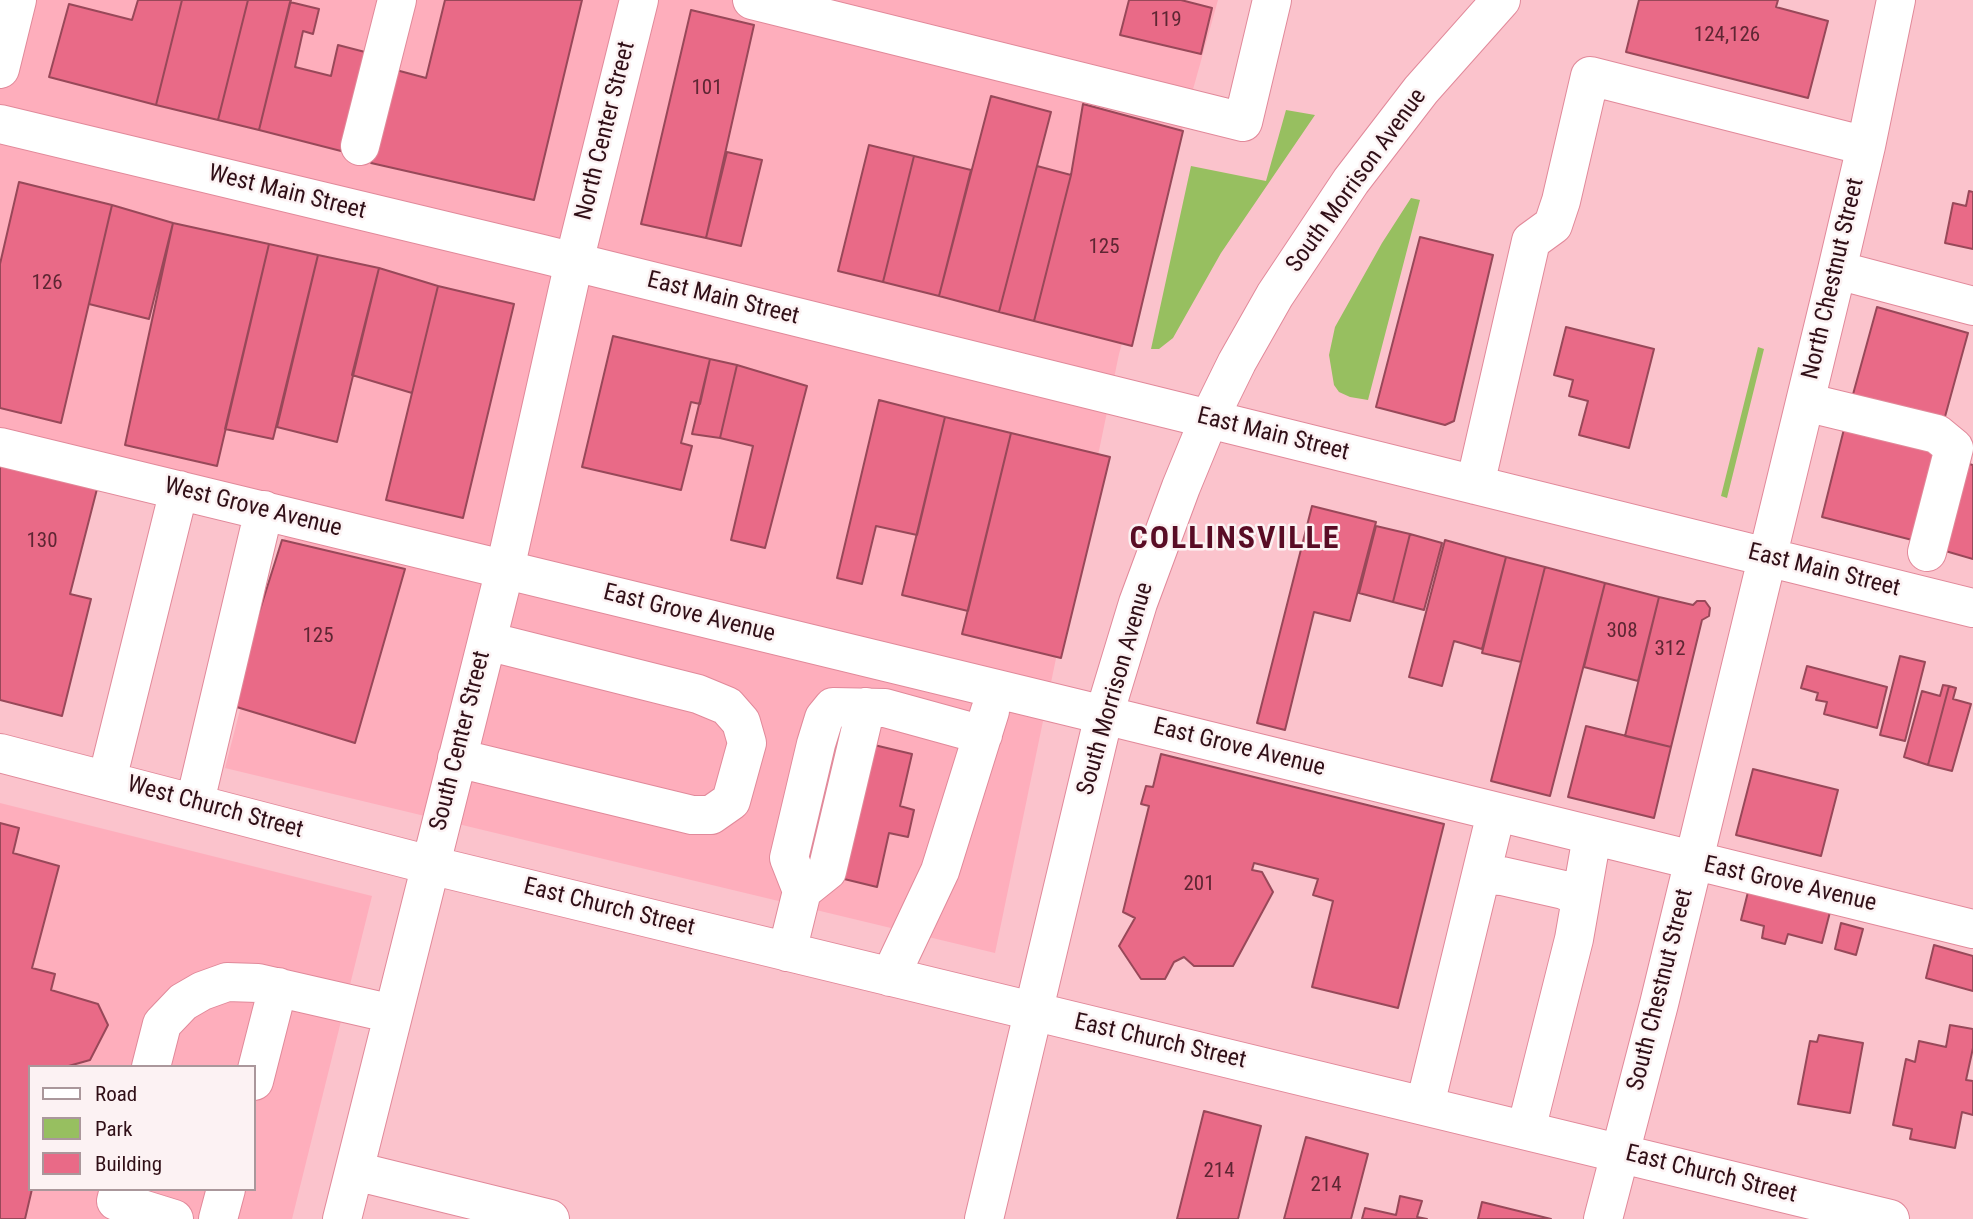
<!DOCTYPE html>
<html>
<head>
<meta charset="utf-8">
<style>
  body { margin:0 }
  #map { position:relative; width:1973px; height:1219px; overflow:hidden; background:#fbc3cc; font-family:"Roboto Condensed",sans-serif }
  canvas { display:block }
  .legend { position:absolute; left:28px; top:1065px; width:228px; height:126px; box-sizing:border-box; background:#fcf2f3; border:2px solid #aa979b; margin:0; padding:9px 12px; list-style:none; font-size:21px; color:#300f17 }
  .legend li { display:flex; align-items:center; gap:14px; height:35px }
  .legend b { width:35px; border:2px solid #aa979b }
</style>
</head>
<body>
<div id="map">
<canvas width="1973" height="1219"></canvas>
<ul class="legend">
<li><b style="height:9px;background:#fff"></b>Road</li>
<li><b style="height:19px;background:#97bf60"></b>Park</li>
<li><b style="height:19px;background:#e96a87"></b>Building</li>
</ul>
</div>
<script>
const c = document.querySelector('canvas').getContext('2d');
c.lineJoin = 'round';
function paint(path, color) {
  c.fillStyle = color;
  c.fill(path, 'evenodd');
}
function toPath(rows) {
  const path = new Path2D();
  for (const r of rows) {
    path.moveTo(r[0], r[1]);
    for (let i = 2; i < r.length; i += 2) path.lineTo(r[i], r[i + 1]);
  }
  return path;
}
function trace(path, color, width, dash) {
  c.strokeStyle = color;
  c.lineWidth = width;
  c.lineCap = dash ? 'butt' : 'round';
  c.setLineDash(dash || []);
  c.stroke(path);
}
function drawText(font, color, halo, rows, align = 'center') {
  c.font = font + ' "Roboto Condensed",sans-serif';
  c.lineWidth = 5;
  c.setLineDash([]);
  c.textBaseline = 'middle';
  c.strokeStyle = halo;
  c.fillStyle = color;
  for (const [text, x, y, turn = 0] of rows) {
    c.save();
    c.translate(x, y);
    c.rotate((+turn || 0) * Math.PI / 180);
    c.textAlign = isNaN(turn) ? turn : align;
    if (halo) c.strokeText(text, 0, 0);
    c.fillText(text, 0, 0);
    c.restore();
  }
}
paint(toPath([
  [0,0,1218,0,1119,354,995,953,225,768,286,532,0,443],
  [0,803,372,896,292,1219,0,1219],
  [30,1067,254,1067,254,1189,30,1189]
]), '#feaebc');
paint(toPath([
  [1286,110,1315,115,1221,253,1173,338,1159,349,1151,349,1191,166,1266,181],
  [1411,198,1420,200,1368,400,1350,397,1339,392,1334,385,1329,355,1335,327,1382,243],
  [1758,347,1764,349,1727,498,1721,496]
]), '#97bf60');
const building = toPath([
  [138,0,182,0,156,105,49,77,69,4,132,20,138,0],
  [182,0,248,0,218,120,156,105,182,0],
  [248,0,291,0,259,130,218,120,248,0],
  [445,0,582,0,534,200,371,163,396,70,426,78,445,0],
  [1129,0,1181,0,1212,8,1201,54,1120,35,1129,0],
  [1639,0,1778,0,1776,7,1828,21,1808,98,1626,52,1639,0],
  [290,2,319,9,313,34,303,31,295,67,331,76,338,45,365,52,341,151,259,130,290,2],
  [691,10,754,25,706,238,641,224,691,10],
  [991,96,1051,112,999,312,939,296,991,96],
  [1083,104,1183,131,1132,346,1034,321,1071,175,1083,104],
  [869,145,914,156,883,282,838,271,869,145],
  [727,152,762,160,741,246,706,238,727,152],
  [914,156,971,170,939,296,883,282,914,156],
  [1037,166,1071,175,1034,321,999,312,1037,166],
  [19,182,112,205,61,423,0,408,0,264,19,182],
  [1969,191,1973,192,1973,249,1945,243,1953,203,1966,206,1969,191],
  [112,205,173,223,149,319,89,304,112,205],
  [173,223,269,244,217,466,125,445,173,223],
  [1420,237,1493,255,1454,421,1445,425,1376,407,1420,237],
  [269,244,318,255,273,439,225,429,269,244],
  [318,255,379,268,337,442,277,427,318,255],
  [379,268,438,286,412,393,352,375,379,268],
  [438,286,514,304,463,518,386,500,438,286],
  [1877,307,1968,333,1943,424,1852,398,1877,307],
  [1566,327,1654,349,1629,448,1579,435,1588,401,1569,396,1573,380,1554,375,1566,327],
  [613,336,710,359,700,404,691,402,681,443,692,446,681,490,582,467,613,336],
  [710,359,737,365,720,438,692,434,710,359],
  [737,365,807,386,765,548,731,540,753,446,720,438,737,365],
  [879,400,945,417,917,535,876,526,862,584,837,578,879,400],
  [945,417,1011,433,968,611,902,595,945,417],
  [1844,429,1946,455,1924,543,1822,517,1844,429],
  [1011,433,1110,457,1061,658,962,634,1011,433],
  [1958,461,1973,465,1973,559,1935,548,1958,461],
  [0,464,97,489,70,594,91,599,62,716,0,700,0,464],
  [1312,506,1376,522,1350,621,1314,612,1285,730,1257,723,1312,506],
  [1376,526,1410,534,1393,602,1359,593,1376,526],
  [1410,534,1442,543,1424,610,1393,602,1410,534],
  [282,540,405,569,355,743,230,705,282,540],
  [1445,540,1506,557,1482,649,1454,641,1442,686,1409,677,1445,540],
  [1506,557,1545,567,1521,662,1482,653,1506,557],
  [1545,567,1605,583,1550,796,1491,781,1545,567],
  [1605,583,1659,597,1638,681,1584,667,1605,583],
  [1659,597,1693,605,1697,601,1705,601,1710,608,1709,616,1702,620,1671,747,1625,736,1659,597],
  [1900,656,1925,662,1905,741,1880,735,1900,656],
  [1807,666,1887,687,1877,728,1824,714,1827,702,1816,700,1818,693,1801,688,1807,666],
  [1943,685,1949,686,1928,765,1904,757,1922,691,1940,696,1943,685],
  [1949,686,1956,688,1953,699,1971,704,1952,771,1928,765,1949,686],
  [1586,726,1671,747,1654,818,1568,797,1586,726],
  [870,744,912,754,900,806,914,810,908,837,889,833,877,887,840,878,870,744],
  [1161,754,1444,824,1398,1008,1312,987,1333,901,1313,895,1318,879,1254,863,1252,870,1262,872,1273,892,1233,966,1194,966,1184,957,1174,962,1165,979,1141,979,1119,946,1135,918,1123,912,1149,806,1141,804,1146,786,1153,787,1161,754],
  [1753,769,1838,790,1821,856,1736,835,1753,769],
  [0,823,19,828,13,853,59,866,32,968,55,974,51,990,98,1004,108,1025,90,1060,65,1067,30,1067,30,1189,32,1189,25,1219,0,1219,0,823],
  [1748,892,1830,912,1822,943,1788,934,1785,944,1762,938,1764,926,1741,920,1748,892],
  [1841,923,1863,929,1856,955,1835,949,1841,923],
  [1934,945,1973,956,1973,991,1926,978,1934,945],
  [1950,1025,1973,1029,1973,1048,1966,1080,1973,1081,1973,1115,1962,1112,1955,1148,1910,1139,1912,1129,1893,1125,1906,1059,1915,1062,1919,1041,1946,1047,1950,1025],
  [1819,1035,1863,1043,1850,1113,1798,1104,1810,1041,1817,1042,1819,1035],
  [1204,1111,1261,1126,1238,1219,1177,1219,1204,1111],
  [1306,1137,1368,1154,1351,1219,1284,1219,1306,1137],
  [1400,1196,1422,1201,1417,1217,1427,1219,1362,1219,1365,1208,1396,1215,1400,1196],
  [1482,1202,1551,1219,1478,1219,1482,1202]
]);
paint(building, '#e96a87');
trace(building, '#984859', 2);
const minor = toPath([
  [752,0,1243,122,1272,0],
  [0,69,17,0],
  [360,146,397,0],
  [1837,270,1973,306],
  [1805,402,1937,434,1954,448,1927,552],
  [1209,419,1973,608],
  [0,447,1104,715,1973,929],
  [1475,485,1531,241,1553,225,1561,201,1590,76,1866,146],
  [0,753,430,865,1890,1219],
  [457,758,692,815,711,815,731,801,747,743,741,722,727,706,698,694,487,641],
  [107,780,179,490],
  [195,802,264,510],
  [1482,875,1502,876,1564,890,1581,898],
  [802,891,827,871,866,707],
  [787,952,802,891,789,858,816,744,824,718,833,707,885,708,983,735],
  [890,977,940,871,990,711],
  [151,1067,162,1024,183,1002,202,991,227,982,258,983,393,1014],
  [254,1081,278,987],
  [1425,1105,1496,813],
  [1526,1130,1574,939,1592,836],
  [355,1171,550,1219],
  [119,1189,116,1201,174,1219],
  [218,1219,226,1189],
  [342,1219,505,569,574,262,639,0],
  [1603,1219,1659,1004,1837,270,1866,146,1896,0]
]);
const major = toPath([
  [0,124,542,254,1209,419],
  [984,1219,1104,715,1138,603,1181,487,1209,419,1237,362,1275,295,1351,181,1421,90,1501,0]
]);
trace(minor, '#e1899a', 40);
trace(major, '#e1899a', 40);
trace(minor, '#fff', 38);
trace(major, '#fff', 38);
drawText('21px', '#5e2633', null, [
  ["119",1166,21],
  ["124,126",1727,36],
  ["101",707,89],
  ["125",1104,248],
  ["126",47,284],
  ["130",42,542],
  ["308",1622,632],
  ["125",318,637],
  ["312",1670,650],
  ["201",1199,885],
  ["214",1219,1172],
  ["214",1326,1186]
]);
drawText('24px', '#300f17', '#fcf2f3', [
  ["North Center Street",606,131,-76],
  ["South Morrison Avenue",1357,181,-54],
  ["West Main Street",287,193,14],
  ["North Chestnut Street",1834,279,-77],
  ["East Main Street",723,299,14],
  ["East Main Street",1273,435,14],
  ["West Grove Avenue",253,508,14],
  ["East Main Street",1824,571,14],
  ["East Grove Avenue",689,614,14],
  ["South Morrison Avenue",1116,689,-74],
  ["South Center Street",461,741,-76],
  ["East Grove Avenue",1239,748,14],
  ["West Church Street",215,808,15],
  ["East Grove Avenue",1790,885,13],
  ["East Church Street",609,908,14],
  ["South Chestnut Street",1661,990,-76],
  ["East Church Street",1160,1042,13],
  ["East Church Street",1711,1175,14]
]);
c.letterSpacing = '2px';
drawText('bold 32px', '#590c25', '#fcf2f3', [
  ["COLLINSVILLE",1235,540]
]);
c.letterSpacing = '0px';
</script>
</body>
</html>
